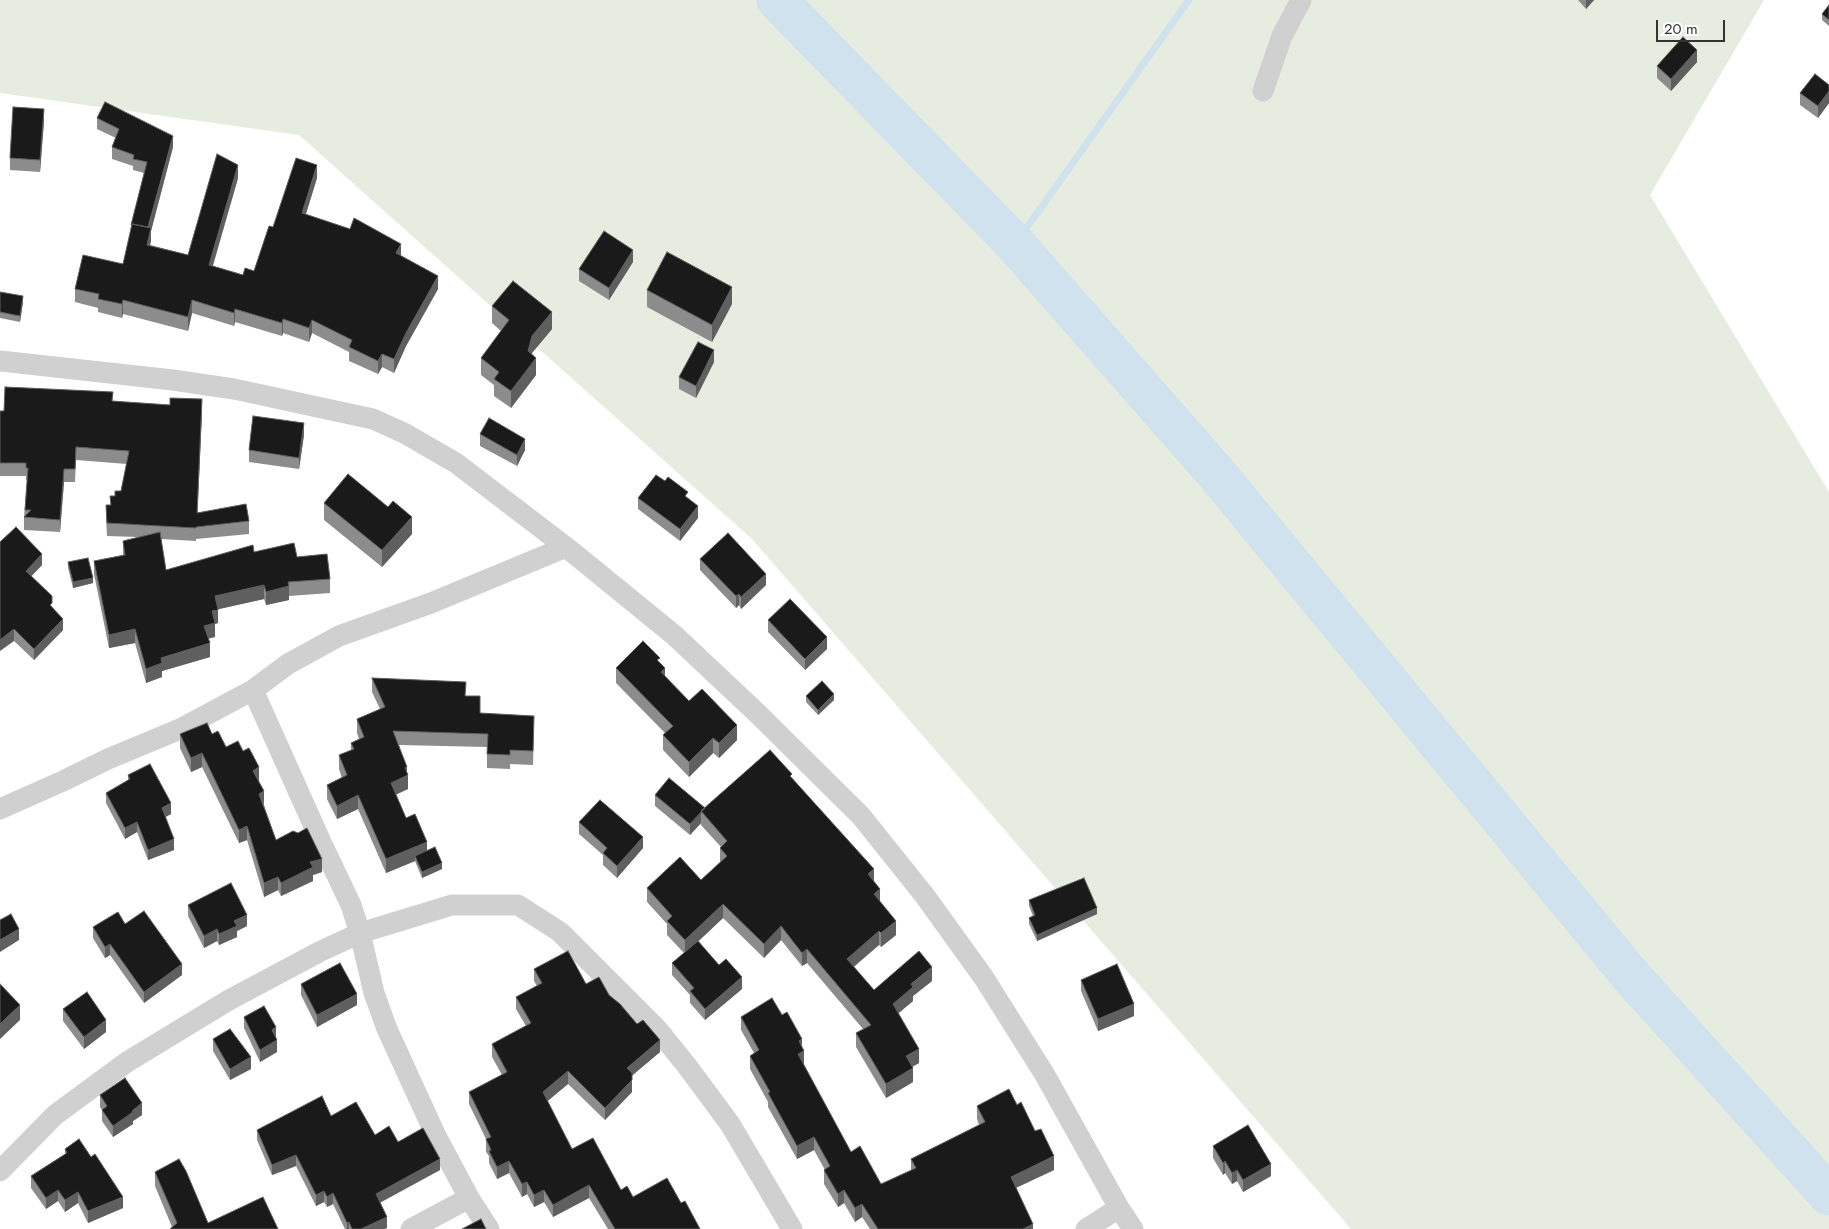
<!DOCTYPE html>
<html>
<head>
<meta charset="utf-8">
<style>
  body { margin:0 }
  #map { position:relative; width:1829px; height:1229px; overflow:hidden; background:#fff; font-family:Jost,sans-serif }
  canvas { display:block }
  .scale { position:absolute; left:1656px; top:20px; width:69px; height:22px; box-sizing:border-box; border:2px solid #333; border-top:0; padding-left:6px; font-size:15px; line-height:18px; white-space:nowrap; color:#333; -webkit-text-stroke:4px #fff; paint-order:stroke }
</style>
</head>
<body>
<div id="map">
<canvas width="1829" height="1229"></canvas>
<div class="scale">20 m</div>
</div>
<script>
const c = document.querySelector('canvas').getContext('2d');
c.lineJoin = 'round';
function paint(path, color) {
  c.fillStyle = color;
  c.fill(path, 'evenodd');
}
function toPath(rows) {
  const path = new Path2D();
  for (const r of rows) {
    path.moveTo(r[0], r[1]);
    for (let i = 2; i < r.length; i += 2) path.lineTo(r[i], r[i + 1]);
  }
  return path;
}
function trace(path, color, width, dash) {
  c.strokeStyle = color;
  c.lineWidth = width;
  c.lineCap = dash ? 'butt' : 'round';
  c.setLineDash(dash || []);
  c.stroke(path);
}
paint(toPath([
  [0,0,1764,0,1650,195,1829,492,1829,1229,1351,1229,752,539,299,135,0,93]
]), '#e6ecdf');
trace(toPath([
  [1015,244,1189,0]
]), '#cfe2ee', 7);
trace(toPath([
  [777,0,1015,244,1216,473,1630,975,1829,1195]
]), '#cfe2ee', 41);
trace(toPath([
  [1263,91,1282,36,1301,0],
  [0,361,173,380,234,389,373,419,404,433,456,463,566,547,674,635,757,713,861,816,925,896,984,978,1045,1075,1119,1208,1133,1229],
  [253,690,321,842,351,905,360,933,374,993,387,1029,436,1136,469,1198,489,1229],
  [0,809,63,781,108,759,180,729,253,690,288,664,339,636,431,603,566,547],
  [0,1171,55,1115,127,1062,229,1000,321,951,360,933,452,905,518,905,560,932,658,1030,687,1066,730,1124,792,1229],
  [411,1229,469,1198],
  [1086,1229,1119,1208]
]), '#d0d0d0', 21);
paint(toPath([
  [1578,0,1594,0,1586,9],
  [1829,5,1829,26,1822,20,1822,14],
  [1697,62,1671,91,1657,78,1657,66],
  [1829,85,1829,103,1818,118,1800,105,1800,93],
  [97,118,173,147,151,231,151,241,150,245,188,255,238,178,213,266,243,275,254,271,273,227,317,178,306,214,401,256,438,289,406,346,394,373,382,367,378,374,349,361,349,352,312,333,309,342,283,333,282,336,235,322,234,326,192,313,188,331,123,314,122,318,98,312,98,308,75,302,75,289,123,264,131,231,131,225,144,173,133,170,133,166,112,159,112,147,116,138,97,129],
  [44,121,40,172,10,170,10,158],
  [633,262,609,300,579,281,579,269],
  [647,290,732,304,712,342,647,307],
  [0,292,23,302,20,322,0,318],
  [492,306,552,329,532,353,536,375,511,408,494,396,494,385,481,375,481,358,501,331,492,323],
  [714,362,696,398,679,389,679,377],
  [113,401,202,412,197,512,249,521,249,534,196,539,196,541,161,539,166,570,254,552,297,557,330,579,330,593,289,596,289,600,266,605,264,599,218,609,218,623,215,624,215,637,208,639,210,657,162,671,162,677,146,683,135,643,109,648,94,574,94,561,123,555,123,541,138,537,107,536,106,518,106,505,110,505,115,496,121,491,127,464,76,460,75,482,64,482,60,532,24,530,24,517,27,480,26,480,26,476,0,476,0,411],
  [480,434,525,450,517,466,480,446],
  [304,435,299,469,249,462,249,450],
  [638,498,698,518,680,541,638,509],
  [324,503,388,507,412,534,382,567,324,520],
  [0,542,42,565,31,576,52,607,63,630,34,660,14,641],
  [700,559,766,585,741,609,739,605,736,608,700,570],
  [68,562,93,583,73,588,68,568],
  [768,620,827,649,805,670,768,632],
  [660,662,665,677,689,701,737,740,719,758,713,753,689,777,663,750,663,735,665,733,616,683,616,668],
  [372,678,466,696,480,713,534,730,533,765,510,764,510,769,487,768,487,747,399,745,407,773,408,789,396,794,406,818,427,851,442,869,422,878,415,861,386,873,358,809,337,819,327,799,327,785,342,778,339,769,339,755,351,751,351,743,359,739,357,733,357,719,380,709,372,692],
  [806,696,834,700,818,715,806,702],
  [180,734,212,734,259,781,258,781,264,805,276,840,322,872,313,875,313,881,281,896,278,890,264,897,247,840,239,843,202,767,191,772,180,748],
  [128,775,171,814,165,817,174,850,148,860,137,832,125,839,106,803,106,793,128,780],
  [792,778,874,881,880,902,896,935,881,947,879,945,854,967,874,990,932,981,913,996,913,1001,898,1013,919,1063,912,1067,913,1082,886,1098,856,1047,856,1033,863,1029,807,963,802,966,781,940,764,958,723,918,696,943,742,989,705,1020,690,1003,690,995,672,975,672,963,684,953,667,935,667,924,647,902,647,888,701,880,721,862,720,861,720,848,721,847,701,825,701,823,690,835,655,806,655,795,705,808],
  [579,822,643,848,617,878,603,865,603,855,579,834],
  [1029,900,1097,914,1037,941,1029,924,1029,918,1033,916,1029,906],
  [188,905,247,926,237,931,237,937,219,945,217,941,204,948,188,916],
  [125,924,182,975,144,1003,110,955,105,958,93,938,93,927],
  [534,969,586,984,609,995,660,1052,632,1075,632,1092,605,1120,568,1084,547,1101,572,1149,621,1190,633,1197,681,1203,700,1229,608,1229,589,1198,553,1217,544,1202,534,1207,527,1194,522,1197,509,1173,497,1179,489,1163,489,1156,486,1152,486,1139,469,1104,469,1092,502,1075,492,1057,492,1044,526,1026,516,1009,516,997,537,986,534,981],
  [1081,980,1134,1016,1098,1031,1081,991],
  [301,984,357,1005,317,1027,301,995],
  [63,1009,106,1032,84,1049,63,1021],
  [782,1015,802,1047,804,1064,804,1065,851,1152,881,1184,911,1171,911,1159,979,1125,977,1119,977,1106,1017,1105,1054,1170,1016,1188,1033,1229,870,1229,862,1217,855,1222,844,1203,838,1207,824,1184,824,1170,825,1170,814,1150,797,1159,768,1107,768,1102,750,1069,750,1056,754,1053,741,1030,741,1017],
  [244,1017,276,1038,277,1052,260,1062,244,1028],
  [213,1039,251,1069,230,1080,213,1051],
  [100,1095,142,1115,133,1121,133,1124,113,1137,102,1121,102,1110,100,1107],
  [331,1116,375,1135,398,1142,440,1170,380,1202,387,1228,384,1229,345,1229,333,1204,327,1207,324,1202,316,1206,296,1166,272,1175,257,1140,257,1130],
  [1213,1146,1271,1176,1243,1192,1237,1181,1232,1184,1225,1173,1223,1175,1213,1158],
  [65,1149,123,1208,88,1223,78,1203,65,1212,58,1201,46,1209,31,1188,31,1176,65,1154],
  [155,1172,208,1223,172,1227,155,1186]
]), '#8c8c8c');
paint(toPath([
  [1586,0,1594,0,1586,9],
  [1697,50,1697,62,1671,91,1671,79],
  [1829,91,1829,103,1818,118,1818,106],
  [44,109,44,121,40,172,40,160],
  [173,136,173,147,151,231,151,241,147,258,148,229],
  [238,165,238,178,209,278,209,265],
  [317,165,317,178,302,226,302,213],
  [401,244,401,257,396,253],
  [633,250,633,262,609,300,609,288],
  [438,276,438,289,406,346,394,373,394,359,406,333],
  [732,287,732,304,712,342,712,325],
  [23,296,23,302,20,322,20,316],
  [123,300,123,314,122,318,122,304],
  [192,300,192,313,188,331,188,317],
  [235,309,235,322,234,326,234,313],
  [552,312,552,329,532,353,528,368,528,351,532,336],
  [283,319,283,333,282,336,282,323],
  [312,320,312,333,309,342,309,328],
  [714,350,714,362,696,398,696,386],
  [382,354,382,367,378,374,378,361],
  [536,358,536,375,511,408,511,391],
  [202,399,202,412,197,525,197,513],
  [304,423,304,435,299,469,299,458],
  [525,439,525,450,517,466,517,455],
  [64,469,64,482,60,532,60,520],
  [698,506,698,518,680,541,680,529],
  [412,517,412,534,382,567,382,550],
  [42,554,42,565,26,582,26,571],
  [766,574,766,585,741,609,741,597],
  [93,578,93,583,73,588,73,582],
  [264,585,264,599,215,610,215,596],
  [289,586,289,600,266,605,266,592],
  [739,594,739,605,736,608,736,596],
  [218,610,218,623,215,624,215,637,204,639,204,626,212,611],
  [63,619,63,630,34,660,34,649],
  [14,629,14,641,0,651,0,640],
  [135,629,135,643,109,648,109,635],
  [827,637,827,649,805,670,805,659],
  [210,643,210,657,162,671,162,677,146,683,146,669,161,658],
  [665,668,665,683,661,672],
  [834,694,834,700,818,715,818,710],
  [737,725,737,740,719,758,719,743],
  [713,738,713,753,689,777,689,762],
  [202,753,202,767,191,772,191,758],
  [259,767,259,781,253,784,253,771],
  [407,767,407,776,408,775,408,789,391,797,391,783,405,768],
  [264,791,264,805,259,794],
  [358,795,358,809,337,819,337,806],
  [171,803,171,814,162,819,162,808],
  [701,812,701,823,690,835,690,824],
  [137,822,137,832,125,839,125,828],
  [247,826,247,840,239,843,239,830],
  [643,837,643,848,617,878,617,866],
  [174,839,174,850,148,860,148,850],
  [427,842,427,856,415,856,415,861,386,873,386,859],
  [322,859,322,872,313,875,313,881,281,896,281,883,310,862],
  [442,863,442,869,422,878,422,872],
  [874,869,874,883,868,874],
  [278,877,278,890,264,897,264,883],
  [880,889,880,903,874,894],
  [723,904,723,918,685,954,685,940],
  [1097,908,1097,914,1037,941,1037,935],
  [247,915,247,926,237,931,237,937,219,945,219,934,234,921],
  [896,921,896,935,881,947,881,933],
  [781,926,781,940,764,958,764,944],
  [19,929,19,940,0,952,0,940],
  [217,929,217,941,204,948,204,936],
  [879,931,879,945,847,972,847,959],
  [110,944,110,955,105,958,105,947],
  [807,949,807,963,802,966,802,953],
  [182,964,182,975,144,1003,144,992],
  [932,967,932,981,913,996,913,1001,893,1018,893,1004,911,984],
  [742,977,742,989,705,1020,705,1009],
  [357,994,357,1005,317,1027,317,1015],
  [1134,1004,1134,1016,1098,1031,1098,1019],
  [20,1005,20,1020,0,1039,0,1024],
  [106,1020,106,1032,84,1049,84,1037],
  [276,1027,276,1039,272,1030],
  [802,1039,802,1052,804,1051,804,1064,798,1068,799,1041],
  [277,1040,277,1052,260,1062,260,1050],
  [660,1040,660,1052,627,1080,627,1068],
  [919,1049,919,1063,906,1070,906,1056],
  [251,1057,251,1069,230,1080,230,1069],
  [913,1068,913,1082,886,1098,886,1084],
  [568,1071,568,1084,543,1105,543,1092],
  [632,1080,632,1092,605,1120,605,1108],
  [142,1103,142,1115,133,1121,133,1124,113,1137,113,1126],
  [814,1137,814,1150,797,1159,797,1146],
  [296,1155,296,1166,272,1175,272,1165],
  [1054,1156,1054,1170,1011,1190,1011,1177],
  [440,1159,440,1170,376,1205,376,1194],
  [509,1161,509,1173,497,1179,497,1167],
  [1225,1161,1225,1173,1223,1175,1223,1163],
  [1271,1164,1271,1176,1243,1192,1243,1180],
  [1237,1170,1237,1181,1232,1184,1232,1173],
  [527,1182,527,1194,522,1197,522,1184],
  [589,1185,589,1198,553,1217,553,1205],
  [58,1190,58,1201,46,1209,46,1198],
  [544,1190,544,1202,534,1207,534,1195],
  [844,1190,844,1203,838,1207,838,1194],
  [324,1191,324,1202,316,1206,316,1195],
  [78,1192,78,1203,65,1212,65,1200],
  [333,1193,333,1204,327,1207,327,1197],
  [123,1197,123,1208,88,1223,88,1211],
  [862,1204,862,1217,855,1222,855,1208],
  [387,1217,387,1228,384,1229,361,1229],
  [349,1222,349,1229,347,1229,347,1223],
  [1033,1224,1033,1229,1023,1229]
]), '#5f5f5f');
const building = toPath([
  [1829,5,1829,20,1822,14,1829,5],
  [1683,37,1697,50,1671,79,1657,66,1683,37],
  [1815,74,1829,85,1829,91,1818,106,1800,93,1815,74],
  [105,102,173,136,148,227,132,224,132,225,131,225,147,162,133,159,134,155,112,147,119,129,97,118,105,102],
  [13,107,44,109,40,160,10,158,13,107],
  [217,154,238,165,209,265,243,275,245,268,254,271,269,226,273,227,296,158,317,165,302,213,350,229,354,218,401,244,396,253,438,276,406,333,394,359,382,354,378,361,349,347,352,340,312,320,309,328,283,319,282,323,235,309,234,313,192,300,188,317,123,300,122,304,98,299,99,294,75,289,83,255,123,264,132,224,151,228,147,245,188,255,217,154],
  [604,231,633,250,609,288,579,269,604,231],
  [667,252,732,287,712,325,647,290,667,252],
  [513,281,552,312,532,336,528,351,536,358,511,391,494,379,499,372,481,358,509,320,492,306,513,281],
  [0,292,23,296,20,316,0,312,0,292],
  [698,342,714,350,696,386,679,377,698,342],
  [5,387,113,392,112,401,170,405,170,398,202,399,197,513,246,504,249,521,196,527,196,528,107,523,106,505,111,505,110,496,115,496,115,491,121,491,129,451,76,447,75,469,64,469,60,520,24,517,31,510,25,510,28,468,26,468,26,463,0,463,0,411,4,411,5,387],
  [253,416,304,423,299,458,249,450,253,416],
  [489,418,525,439,517,455,480,434,489,418],
  [348,474,388,507,393,501,412,517,382,550,324,503,348,474],
  [656,475,665,481,668,477,688,492,685,496,698,506,680,529,638,498,656,475],
  [16,527,42,554,26,571,52,596,52,603,50,605,63,619,34,649,14,629,0,640,0,542,16,527],
  [160,532,166,570,253,545,254,552,294,543,297,557,327,554,330,579,288,582,289,586,266,592,264,585,215,596,218,610,212,611,215,623,204,626,210,643,161,658,162,663,146,669,135,629,109,635,94,561,125,555,123,541,160,532],
  [728,533,766,574,741,597,739,594,736,596,700,559,728,533],
  [88,558,93,578,73,582,68,562,88,558],
  [790,599,827,637,805,659,768,620,790,599],
  [643,641,660,658,657,660,665,668,661,672,689,701,702,689,737,725,719,743,713,738,689,762,663,735,673,726,616,668,643,641],
  [372,678,466,682,465,696,480,696,480,713,534,716,533,751,510,750,510,755,487,754,488,734,393,731,407,767,405,768,408,775,391,783,406,818,415,814,427,842,386,859,358,795,337,806,327,785,347,775,339,755,354,749,351,743,364,737,357,719,385,707,372,678],
  [822,681,834,694,818,710,806,696,822,681],
  [207,723,212,734,218,731,226,747,238,741,243,751,249,748,259,767,253,771,264,791,259,794,276,840,293,831,298,833,307,828,322,859,310,862,313,867,281,883,278,877,264,883,247,826,239,830,202,753,191,758,180,734,207,723],
  [770,750,792,774,790,776,874,869,868,874,880,889,874,894,896,921,881,933,879,931,847,959,874,990,919,951,932,967,911,984,913,987,893,1004,919,1049,906,1056,913,1068,886,1084,856,1033,871,1025,807,949,802,953,781,926,764,944,723,904,685,940,667,921,672,916,647,888,680,857,701,880,727,856,720,848,727,841,701,811,770,750],
  [150,764,171,803,162,808,174,839,148,850,137,822,125,828,106,793,130,779,128,775,150,764],
  [669,778,705,808,690,824,655,795,669,778],
  [600,800,643,837,617,866,603,853,607,848,579,822,600,800],
  [435,847,442,863,422,872,415,856,435,847],
  [1084,878,1097,908,1037,935,1029,918,1035,915,1029,900,1084,878],
  [231,883,247,915,234,921,237,926,219,934,217,929,204,936,188,905,231,883],
  [144,911,182,964,144,992,110,944,105,947,93,927,118,912,125,924,144,911],
  [11,914,19,929,0,940,0,920,11,914],
  [698,941,719,965,726,959,742,977,705,1009,690,991,694,988,672,963,698,941],
  [568,951,586,984,599,977,609,995,620,1004,637,1024,643,1020,660,1040,627,1068,632,1073,632,1080,605,1108,568,1071,543,1092,572,1149,593,1138,621,1190,627,1186,633,1197,667,1178,681,1203,685,1201,700,1229,615,1229,589,1185,553,1205,544,1190,534,1195,527,1182,522,1184,509,1161,497,1167,489,1151,491,1150,486,1139,491,1137,469,1092,507,1072,492,1044,531,1023,516,997,542,983,534,969,568,951],
  [340,963,357,994,317,1015,301,984,340,963],
  [1117,964,1134,1004,1098,1019,1081,980,1117,964],
  [0,984,20,1005,0,1024,0,984],
  [87,992,106,1020,84,1037,63,1009,87,992],
  [772,998,782,1015,787,1012,802,1039,799,1041,804,1051,798,1054,851,1152,860,1146,881,1184,916,1168,911,1159,985,1122,977,1106,1009,1089,1017,1105,1021,1102,1035,1131,1041,1129,1054,1156,1011,1177,1033,1224,1023,1229,878,1229,862,1204,855,1208,844,1190,838,1194,824,1170,830,1166,814,1137,797,1146,768,1093,770,1092,750,1056,759,1050,741,1017,772,998],
  [264,1006,276,1027,272,1030,277,1040,260,1050,244,1017,264,1006],
  [230,1029,251,1057,230,1069,213,1039,230,1029],
  [125,1078,142,1103,132,1111,133,1112,113,1126,102,1110,107,1106,100,1095,125,1078],
  [322,1096,331,1116,356,1102,375,1135,389,1126,398,1142,423,1128,440,1159,376,1194,387,1217,361,1229,352,1229,349,1222,347,1223,333,1193,327,1197,324,1191,316,1195,296,1155,272,1165,257,1130,322,1096],
  [1248,1125,1271,1164,1243,1180,1237,1170,1232,1173,1225,1161,1223,1163,1213,1146,1248,1125],
  [79,1139,91,1157,95,1154,123,1197,88,1211,78,1192,65,1200,58,1190,46,1198,31,1176,67,1153,65,1149,79,1139],
  [179,1159,186,1171,208,1223,263,1197,278,1229,170,1229,177,1223,155,1172,179,1159],
  [481,1219,486,1229,462,1229,481,1219]
]);
paint(building, '#1a1a1a');
trace(building, '#5f5f5f', 1);
</script>
</body>
</html>
